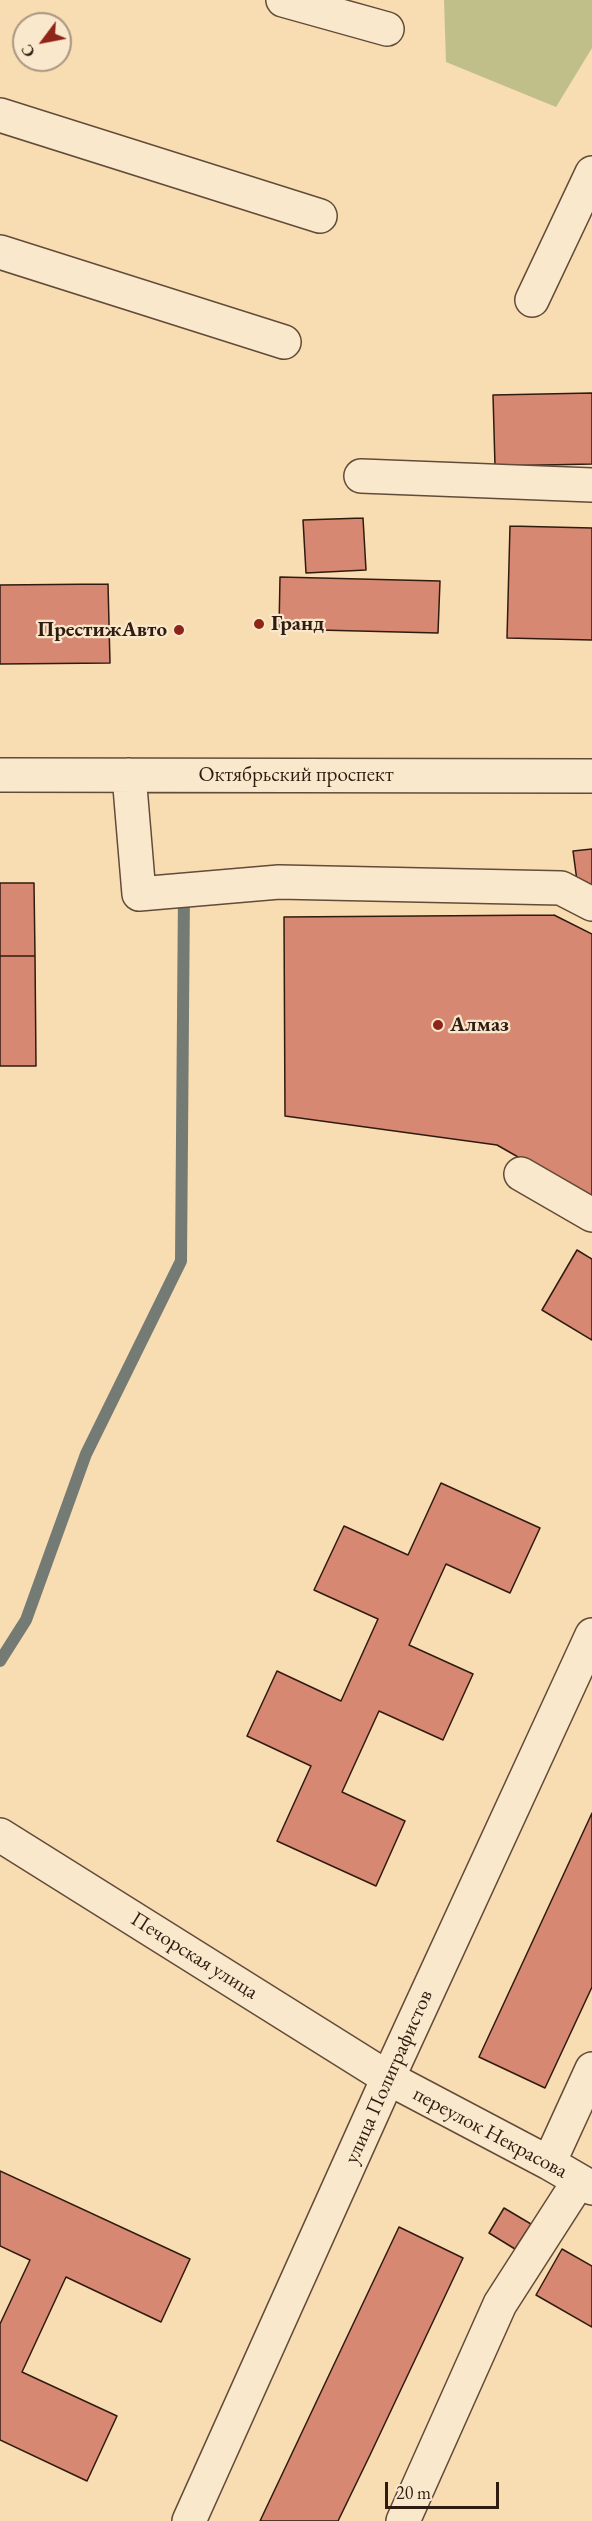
<!DOCTYPE html>
<html>
<head>
<meta charset="utf-8">
<style>
  body { margin:0 }
  #map { position:relative; width:592px; height:2521px; overflow:hidden; background:#f8dcb2; font-family:"EB Garamond",serif }
  canvas { display:block }
  .north { position:absolute; left:12px; top:12px; width:60px; height:60px; box-sizing:border-box; background:#fae8cd; border:2px solid #a99681; border-radius:50%; rotate:238deg; font-size:16px; font-weight:700; line-height:24px; text-align:center; color:#301b10 }
  .north::after { content:''; display:block; margin:auto; width:21px; height:27px; background:#8f2418; clip-path:polygon(50% 0,100% 100%,50% 72%,0 100%) }
  .scale { position:absolute; left:385px; top:2482px; width:114px; height:27px; box-sizing:border-box; border:3px solid #301b10; border-top:0; padding-left:8px; font-size:18px; line-height:21px; white-space:nowrap; color:#301b10; -webkit-text-stroke:4px #fae8cd; paint-order:stroke }
</style>
</head>
<body>
<div id="map">
<canvas width="592" height="2521"></canvas>
<div class="north">С</div>
<div class="scale">20 m</div>
</div>
<script>
const c = document.querySelector('canvas').getContext('2d');
c.lineJoin = 'round';
function paint(path, color) {
  c.fillStyle = color;
  c.fill(path, 'evenodd');
}
function toPath(rows) {
  const path = new Path2D();
  for (const r of rows) {
    path.moveTo(r[0], r[1]);
    for (let i = 2; i < r.length; i += 2) path.lineTo(r[i], r[i + 1]);
  }
  return path;
}
function trace(path, color, width, dash) {
  c.strokeStyle = color;
  c.lineWidth = width;
  c.lineCap = dash ? 'butt' : 'round';
  c.setLineDash(dash || []);
  c.stroke(path);
}
function drawText(font, color, halo, rows, align = 'center') {
  c.font = font + ' "EB Garamond",serif';
  c.lineWidth = 4.5;
  c.setLineDash([]);
  c.textBaseline = 'middle';
  c.strokeStyle = halo;
  c.fillStyle = color;
  for (const [text, x, y, turn = 0] of rows) {
    c.save();
    c.translate(x, y);
    c.rotate((+turn || 0) * Math.PI / 180);
    c.textAlign = isNaN(turn) ? turn : align;
    if (halo) c.strokeText(text, 0, 0);
    c.fillText(text, 0, 0);
    c.restore();
  }
}
paint(toPath([
  [444,0,592,0,592,48,556,107,446,62]
]), '#c0bf8a');
trace(toPath([
  [0,1661,26,1620,86,1454,181,1261,184,892]
]), '#747a74', 12);
const building = toPath([
  [592,393,592,464,495,466,493,395,592,393],
  [363,518,366,570,306,573,303,520,363,518],
  [510,526,592,528,592,640,507,638,510,526],
  [280,577,440,581,438,633,279,629,280,577],
  [108,584,110,663,0,664,0,585,108,584],
  [592,849,592,895,579,896,573,851,592,849],
  [0,883,34,883,35,956,0,956,0,883],
  [554,915,592,934,592,1199,497,1145,285,1116,284,917,554,915],
  [0,956,35,956,36,1066,0,1066,0,956],
  [577,1250,592,1259,592,1340,542,1310,577,1250],
  [441,1483,540,1528,510,1593,446,1564,409,1645,473,1674,443,1740,379,1711,342,1792,405,1821,376,1886,277,1841,311,1766,247,1736,277,1671,341,1701,378,1619,314,1590,344,1526,408,1555,441,1483],
  [592,1813,592,1987,545,2088,479,2057,592,1813],
  [0,2171,190,2259,161,2322,66,2277,22,2372,117,2416,87,2481,0,2440,0,2324,30,2260,0,2246,0,2171],
  [504,2208,531,2224,515,2249,489,2233,504,2208],
  [399,2227,463,2258,370,2455,338,2521,260,2521,399,2227],
  [562,2249,592,2266,592,2327,536,2295,562,2249]
]);
paint(building, '#d78872');
trace(building, '#301b10', 1.5);
const minor = toPath([
  [283,0,387,29],
  [0,115,320,216],
  [0,252,284,342],
  [532,300,592,173],
  [361,476,592,485],
  [0,775,592,776],
  [129,775,139,894,279,882,561,888,592,904],
  [521,1174,592,1215],
  [0,1835,388,2078,549,2163,592,2188],
  [549,2163,592,2069],
  [189,2521,388,2078,592,1635],
  [403,2521,500,2304,579,2181]
]);
trace(minor, '#624b38', 36);
trace(minor, '#fae8cd', 33);
for (const [x, y, r, color] of [
  [259,624,6,"#8f2418"],
  [179,630,6,"#8f2418"],
  [438,1025,6,"#8f2418"]
]) {
  const dot = new Path2D();
  dot.arc(x, y, r, 0, 2 * Math.PI);
  c.fillStyle = color;
  c.fill(dot);
  trace(dot, '#fae8cd', 2);
}
drawText('bold 21px', '#301b10', '#fae8cd', [
  ["Гранд",271,624],
  ["ПрестижАвто",167,630,"right"],
  ["Алмаз",450,1025]
], 'left');
drawText('21px', '#301b10', '#fae8cd', [
  ["Октябрьский проспект",296,775],
  ["Печорская улица",194,1956,32],
  ["улица Полиграфистов",389,2077,-66],
  ["переулок Некрасова",490,2133,28]
]);
</script>
</body>
</html>
